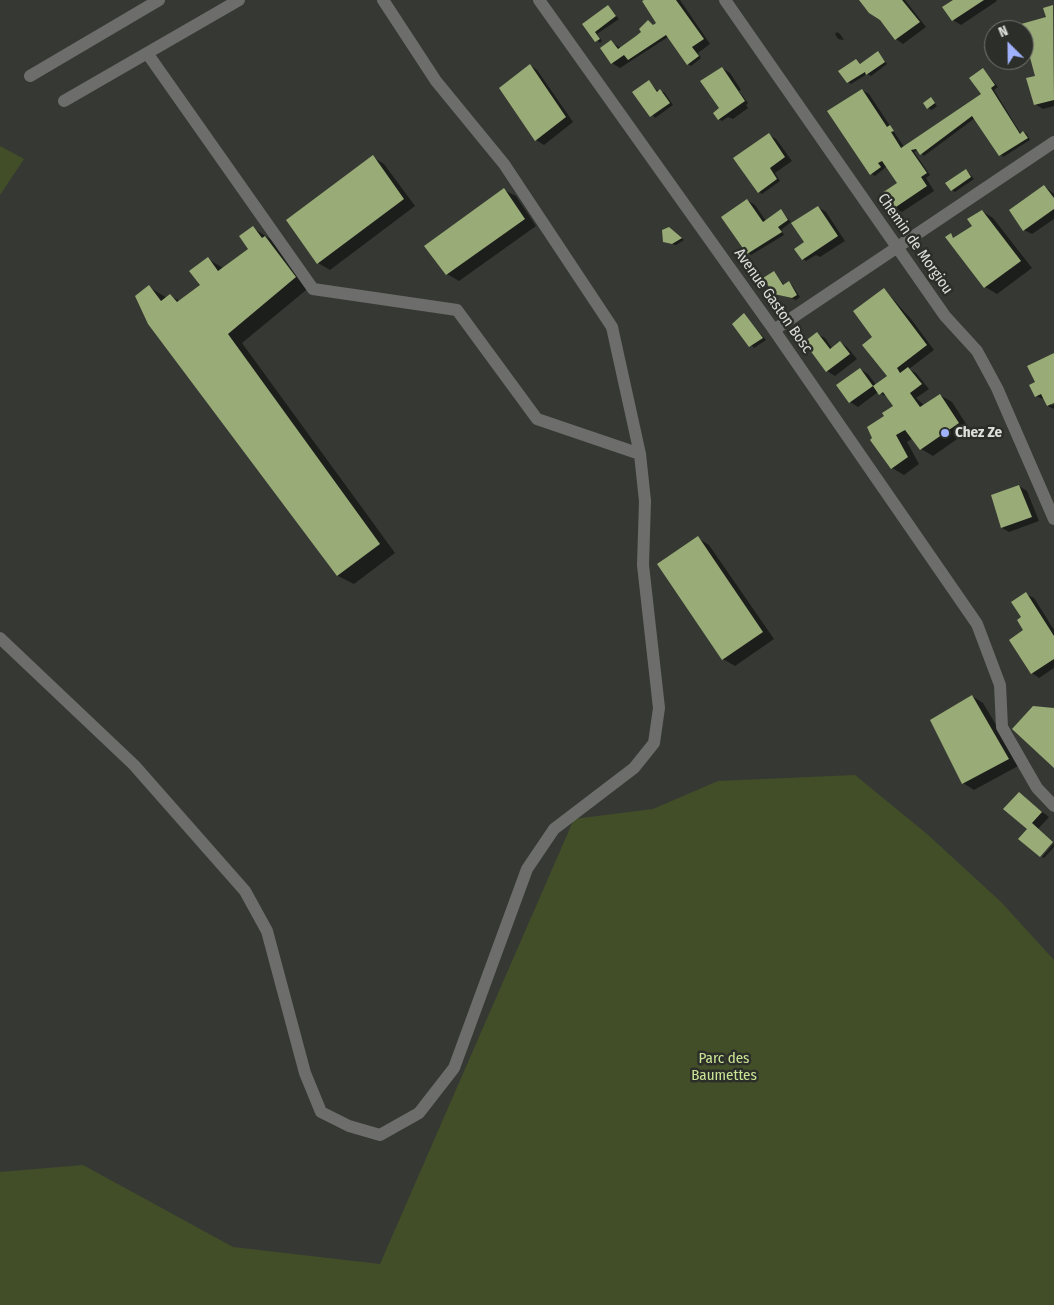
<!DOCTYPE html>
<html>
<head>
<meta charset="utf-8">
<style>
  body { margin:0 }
  #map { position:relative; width:1054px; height:1305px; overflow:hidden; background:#363933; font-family:"Fira Sans Condensed",sans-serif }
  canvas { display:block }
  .north { position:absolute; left:984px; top:20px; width:50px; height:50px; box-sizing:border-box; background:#2c2e29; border:1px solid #737571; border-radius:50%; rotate:337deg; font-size:14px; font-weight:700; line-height:20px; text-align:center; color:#dee0dc }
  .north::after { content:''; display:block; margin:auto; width:18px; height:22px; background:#a1b2fd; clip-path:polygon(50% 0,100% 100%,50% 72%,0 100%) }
</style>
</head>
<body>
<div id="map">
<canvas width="1054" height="1305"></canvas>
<div class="north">N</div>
</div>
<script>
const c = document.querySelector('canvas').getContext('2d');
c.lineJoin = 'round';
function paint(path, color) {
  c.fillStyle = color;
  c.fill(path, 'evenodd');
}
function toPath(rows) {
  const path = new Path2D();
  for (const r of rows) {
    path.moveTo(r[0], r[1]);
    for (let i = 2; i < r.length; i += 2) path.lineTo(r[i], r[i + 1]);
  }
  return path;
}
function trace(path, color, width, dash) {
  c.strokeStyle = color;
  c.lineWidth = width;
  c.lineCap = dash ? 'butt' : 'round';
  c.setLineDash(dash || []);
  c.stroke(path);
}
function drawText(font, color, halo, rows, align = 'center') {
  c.font = font + ' "Fira Sans Condensed",sans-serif';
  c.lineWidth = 5;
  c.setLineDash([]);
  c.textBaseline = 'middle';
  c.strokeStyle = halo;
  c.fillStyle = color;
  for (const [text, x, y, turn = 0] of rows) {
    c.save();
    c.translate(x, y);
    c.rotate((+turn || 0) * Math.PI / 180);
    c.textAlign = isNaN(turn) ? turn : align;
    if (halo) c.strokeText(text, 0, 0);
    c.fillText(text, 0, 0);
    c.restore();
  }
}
paint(toPath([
  [0,146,24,159,0,195],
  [855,775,927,834,1001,902,1054,960,1054,1305,0,1305,0,1172,83,1165,233,1247,380,1264,574,819,653,809,718,781]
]), '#424e28');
paint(toPath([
  [646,0,680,0,710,44,698,53,701,58,691,66,688,64,668,37,620,68,612,63,602,49,611,42,621,48,642,32,648,22,655,26,658,23],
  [860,0,905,0,926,27,903,44,896,39,881,19],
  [955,0,996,0,997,1,961,25,953,20,944,8],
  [1053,6,1054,106,1043,109,1035,104,1036,77,1047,17,1045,9],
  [608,7,619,19,597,34,602,41,600,43,584,24],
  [837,32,840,34,844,40,838,39,835,34],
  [878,53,887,64,871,76,867,74,851,84,848,82,840,71,856,60,861,64],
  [530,65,537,70,573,122,544,145,536,140,501,88],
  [722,68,730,73,741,90,739,91,748,103,746,105,748,108,733,119,728,117,722,121,719,119,723,112],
  [983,69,998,87,994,90,1021,134,1023,132,1027,134,1030,140,1003,157,975,118,924,156,918,150,914,152,930,175,926,178,934,191,902,212,894,208,898,183,887,166,875,176,871,174,862,90,869,94,904,147,983,95],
  [649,82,659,92,664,92,673,105,655,118,634,92],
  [931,99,937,106,932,110,928,108],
  [769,135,776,139,792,161,775,173,780,181,762,194,759,192],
  [373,157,384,164,415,206,330,270,318,263],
  [966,170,974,179,955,192,952,190],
  [1044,186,1054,194,1054,219,1032,234,1024,230],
  [504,190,516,196,536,226,459,281,447,274,425,246],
  [747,200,755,205,766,221,781,211,791,222,781,230,784,235,751,255,748,253],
  [818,207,826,212,845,241,820,257,816,255,806,261,803,259,805,242],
  [982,211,993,218,1032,268,997,294,985,287,946,238,951,235,953,239,973,226],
  [253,228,281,246,311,286,242,343,395,553,354,584,338,576,149,324,149,287,167,298,170,296,180,301,201,286,208,259,223,268,250,249],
  [673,231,684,240,676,245,664,242],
  [774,272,785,286,789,283,792,285,800,297,796,300,775,293],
  [884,289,911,319,934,350,909,369,916,373,929,389,916,398,925,406,940,395,952,402,970,430,933,456,921,449,913,438,907,442,919,464,904,475,892,468,872,440,894,406,889,398,878,392,858,407,850,402,838,385,860,369,868,374,876,385,889,376,874,337],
  [744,315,766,340,754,348,733,324],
  [817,334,825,338,832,348,840,342,847,347,857,359,835,376,827,371,806,342],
  [1054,354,1054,402,1051,403,1051,406,1054,404,1054,409,1048,406,1045,400,1036,396,1037,382],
  [1019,486,1027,491,1039,521,1009,532,1002,528],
  [698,538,709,545,774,639,735,666,723,659],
  [1026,594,1034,598,1054,630,1054,668,1039,678,1032,673,1023,618],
  [972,696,983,703,1020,765,974,790,963,783],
  [1019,794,1049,817,1038,829,1052,841,1040,856],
  [1054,843,1054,847,1044,858,1042,857]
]), '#0007');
paint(toPath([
  [644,0,676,0,704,39,692,47,699,56,687,65,666,35,628,60,624,55,611,64,600,48,611,40,618,49,636,36,641,32,639,29,648,20,653,25,656,23,642,1],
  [859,0,902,0,920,22,895,40,880,20,869,13],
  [953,0,984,0,952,21,942,7],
  [608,5,616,16,595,32,600,39,595,42,582,24],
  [1053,5,1054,100,1034,105,1026,78,1035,76,1021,24,1046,17,1043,8],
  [878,51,885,62,866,75,865,72,847,83,838,71,856,59,860,64],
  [530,64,566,117,535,141,499,88],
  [722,67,745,101,718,120,713,113,719,108,700,81],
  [983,68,995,85,991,88,1020,134,1023,131,1028,138,999,156,972,116,920,155,916,149,911,150,927,173,921,177,927,186,893,209,882,193,897,183,882,161,878,163,881,167,870,175,827,111,862,89,887,127,890,125,894,131,891,132,901,148,981,94,969,78],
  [649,80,657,92,660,89,670,103,650,117,632,92],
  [931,97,935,103,927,109,923,103],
  [769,133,785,157,770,168,777,179,758,193,733,158],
  [373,155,404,199,317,264,286,220],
  [966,169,971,177,951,191,945,183],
  [1044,185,1054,198,1054,209,1023,231,1009,210],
  [504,188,525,219,446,275,424,246],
  [747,199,763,222,781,209,788,220,778,227,782,232,747,254,721,217],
  [818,206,838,236,802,260,794,249,804,242,791,223],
  [982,210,1021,261,984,288,945,237,951,233,953,238,972,226,967,219],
  [253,226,262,238,265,236,296,277,228,334,380,544,337,576,148,324,135,296,149,285,161,301,170,294,177,302,200,285,189,271,208,257,218,271,248,249,239,236],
  [669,227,682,238,672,244,663,242,662,230],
  [774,271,783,285,789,281,797,295,792,298,774,294,763,278],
  [884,288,927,345,897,368,900,373,908,367,922,384,910,393,920,407,940,394,959,423,920,450,905,430,896,435,908,457,891,469,870,440,872,438,867,427,884,416,882,413,893,406,883,392,879,395,873,386,849,403,836,385,860,368,873,386,887,376,862,345,872,337,853,311],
  [744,313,763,338,749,347,732,324],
  [817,332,830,349,840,341,850,354,826,372,804,342],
  [1054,353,1054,403,1047,406,1041,394,1035,397,1029,385,1035,382,1027,366],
  [1019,485,1032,517,1001,528,991,495],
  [698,536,763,632,722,660,657,564],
  [1026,592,1054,636,1054,659,1031,674,1009,640,1023,630,1017,620,1021,617,1011,602],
  [972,695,1009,759,962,784,930,720],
  [1033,706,1054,708,1054,768,1012,729],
  [1019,792,1042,812,1032,823,1053,842,1040,857,1018,839,1027,829,1003,809]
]), '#99ab76');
trace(toPath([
  [539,0,774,330,977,624,1000,685,1002,727,1037,788,1054,806],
  [725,0,945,316,977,351,997,388,1054,519],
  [147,53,313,289,457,310,537,419,640,454],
  [30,76,159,0],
  [64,101,239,0],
  [774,330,1054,142],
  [0,638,134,765,245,891,267,931,305,1073,321,1112,349,1126,380,1135,419,1113,454,1068,527,869,554,829,634,768,654,743,659,708,643,565,645,501,640,454,612,327,504,164,436,81,383,0]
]), '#6d6e6b', 12);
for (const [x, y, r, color] of [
  [945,433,5,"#a1b2fd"]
]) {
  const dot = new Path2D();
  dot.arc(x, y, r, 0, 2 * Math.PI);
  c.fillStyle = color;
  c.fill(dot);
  trace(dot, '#2c2e29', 2);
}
drawText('15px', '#dee0dc', '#2c2e29', [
  ["Chemin de Morgiou",915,244,55],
  ["Avenue Gaston Bosc",773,301,55]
]);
drawText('bold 15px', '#dee0dc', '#2c2e29', [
  ["Chez Ze",955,433]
], 'left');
drawText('15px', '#cae496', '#2c2e29', [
  ["Parc des",724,1059],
  ["Baumettes",724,1076]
]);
</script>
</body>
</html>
